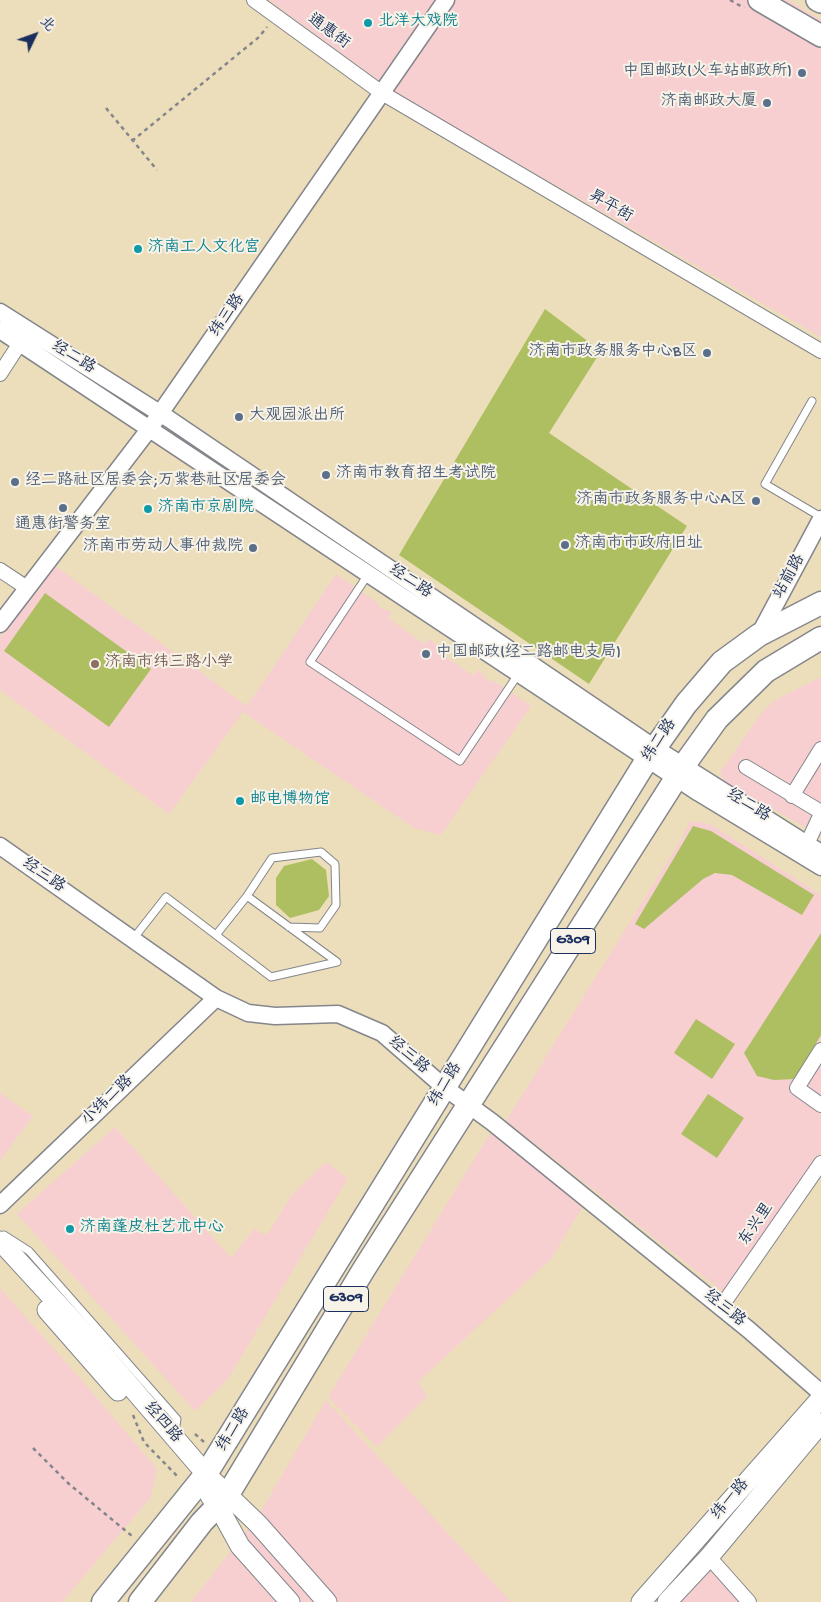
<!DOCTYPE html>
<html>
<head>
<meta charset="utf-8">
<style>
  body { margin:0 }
  #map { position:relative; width:821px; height:1602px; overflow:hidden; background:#ecdeba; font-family:"Gochi Hand","LXGW WenKai TC",sans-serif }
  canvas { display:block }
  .north { position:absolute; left:10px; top:10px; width:50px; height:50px; -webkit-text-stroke:4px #f7f3e8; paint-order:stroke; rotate:48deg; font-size:14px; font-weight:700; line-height:20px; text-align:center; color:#1b2f5e }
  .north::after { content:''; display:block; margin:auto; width:18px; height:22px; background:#1b2f5e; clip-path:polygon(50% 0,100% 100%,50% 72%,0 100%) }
</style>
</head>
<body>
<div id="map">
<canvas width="821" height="1602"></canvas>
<div class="north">北</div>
</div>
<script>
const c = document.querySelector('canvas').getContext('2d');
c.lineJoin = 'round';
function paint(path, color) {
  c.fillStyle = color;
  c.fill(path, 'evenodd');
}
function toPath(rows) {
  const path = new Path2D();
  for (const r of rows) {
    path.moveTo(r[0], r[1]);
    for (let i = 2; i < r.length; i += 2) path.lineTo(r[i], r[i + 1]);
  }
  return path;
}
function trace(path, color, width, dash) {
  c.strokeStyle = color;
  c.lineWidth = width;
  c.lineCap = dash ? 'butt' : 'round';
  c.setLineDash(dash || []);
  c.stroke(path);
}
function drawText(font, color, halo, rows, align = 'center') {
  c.font = font + ' "Gochi Hand","LXGW WenKai TC",sans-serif';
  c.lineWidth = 4;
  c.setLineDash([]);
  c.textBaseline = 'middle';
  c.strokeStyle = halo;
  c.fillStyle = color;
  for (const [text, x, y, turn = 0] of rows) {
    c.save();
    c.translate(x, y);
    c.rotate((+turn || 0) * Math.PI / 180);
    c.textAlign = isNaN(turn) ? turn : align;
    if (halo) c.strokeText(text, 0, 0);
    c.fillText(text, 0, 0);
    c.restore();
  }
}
paint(toPath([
  [269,0,788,0,821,20,821,337,395,93],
  [54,565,247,706,336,574,378,603,377,605,386,611,388,610,392,612,388,618,425,644,429,639,439,646,437,651,474,676,478,670,483,673,482,675,491,682,493,680,531,706,441,835,414,828,243,712,169,814,0,690,0,638],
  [821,677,821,836,725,783,720,772,762,712,777,699],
  [690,821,710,824,821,895,821,1040,791,1088,821,1111,821,1153,723,1292,506,1121,681,840],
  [821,1058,821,1098,804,1087],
  [0,1093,33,1116,0,1161],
  [115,1127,231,1258,254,1229,267,1235,291,1196,326,1162,348,1178,228,1379,195,1411,17,1214],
  [491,1132,585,1203,551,1259,418,1382,427,1396,377,1447,328,1397],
  [0,1288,92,1392,157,1469,151,1497,62,1602,0,1602],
  [326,1400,511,1602,191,1602,258,1516],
  [708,1559,744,1602,669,1602]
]), '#f7cfd1');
paint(toPath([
  [545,309,601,351,549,433,687,526,589,684,399,555],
  [45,593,151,669,109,727,4,651],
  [693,826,711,831,814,895,802,915,732,875,715,873,703,879,644,929,635,924],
  [312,859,326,870,329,896,319,910,290,918,276,905,276,878,284,866],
  [821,933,821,1035,795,1079,774,1080,757,1076,744,1053],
  [696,1019,735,1044,712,1079,674,1053],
  [708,1094,744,1118,717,1158,681,1134]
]), '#aebf62');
const service = toPath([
  [812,401,765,484,821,517],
  [369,573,310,662,460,761,519,673],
  [216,935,247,896,272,858,321,852,335,864,336,905,320,928,289,927],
  [133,939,166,897,271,977,337,962,247,896],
  [4,1235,29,1251,177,1419,175,1432]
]);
const minor = toPath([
  [254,0,382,93,821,351],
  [0,374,20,343],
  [0,570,27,588],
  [746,767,821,812],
  [792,796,821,749],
  [807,844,821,814],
  [821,1050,797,1088,821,1105],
  [721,1307,821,1163],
  [709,1557,749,1602]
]);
const tertiary = toPath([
  [0,312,169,419,655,748,821,853],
  [0,330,699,793,821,867],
  [0,624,150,428,446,0],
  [759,635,821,519],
  [0,846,216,998,248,1013,275,1016,338,1014,382,1033,444,1087,492,1122,749,1330,821,1393],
  [0,1205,216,998]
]);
const secondary = toPath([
  [0,1241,90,1339,206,1474,258,1524,327,1602],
  [47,1310,118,1391],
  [210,1496,218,1506,240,1546,290,1602],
  [641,1602,821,1398],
  [667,1602,709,1557,821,1423]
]);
const primary = toPath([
  [759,0,821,36],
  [817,0,821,2]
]);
const trunk = toPath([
  [103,1602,206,1474,648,758,686,704,722,662,759,635,821,603],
  [140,1602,202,1522,227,1496,364,1269,689,758,717,719,766,671,821,638]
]);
trace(service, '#84868c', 9);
trace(minor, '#84868c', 16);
trace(tertiary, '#84868c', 19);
trace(secondary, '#84868c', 21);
trace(primary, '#84868c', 24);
trace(trunk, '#84868c', 25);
trace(toPath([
  [730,0,744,8],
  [106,108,157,170],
  [132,141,259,37,267,27],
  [133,1415,144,1442,179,1478],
  [195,1434,204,1442],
  [33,1448,69,1484,132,1536]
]), '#84868c', 2.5, [4, 4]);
trace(service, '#fff', 7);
trace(minor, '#fff', 14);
trace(tertiary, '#fff', 16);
trace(secondary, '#fff', 19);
trace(primary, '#fff', 21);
trace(trunk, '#fff', 22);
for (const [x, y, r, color] of [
  [368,23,5,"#0f9aa8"],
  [802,73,5,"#5c6f8a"],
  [767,103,5,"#5c6f8a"],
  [138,249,5,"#0f9aa8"],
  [707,353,5,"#5c6f8a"],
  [239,417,5,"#5c6f8a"],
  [326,475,5,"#5c6f8a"],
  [15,482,5,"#5c6f8a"],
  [756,501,5,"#5c6f8a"],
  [63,508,5,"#5c6f8a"],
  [148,509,5,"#0f9aa8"],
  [565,545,5,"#5c6f8a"],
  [253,548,5,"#5c6f8a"],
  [426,654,5,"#5c6f8a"],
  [95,664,5,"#8d6e63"],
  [240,801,5,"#0f9aa8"],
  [70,1229,5,"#0f9aa8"]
]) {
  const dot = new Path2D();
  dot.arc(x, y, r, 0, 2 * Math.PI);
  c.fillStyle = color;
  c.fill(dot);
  trace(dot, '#f7f3e8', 2);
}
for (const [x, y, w] of [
  [573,941,45],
  [346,1299,45]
]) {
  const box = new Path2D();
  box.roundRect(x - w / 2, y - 12.5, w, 25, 4);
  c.fillStyle = '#f7f3e8';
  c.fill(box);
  trace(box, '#1b2f5e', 1);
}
drawText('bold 15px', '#1b2f5e', null, [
  ["G309",573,941],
  ["G309",346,1299]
]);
drawText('16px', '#0d838f', '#f7f3e8', [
  ["北洋大戏院",378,23],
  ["济南工人文化宫",148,249],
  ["济南市京剧院",158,509],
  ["邮电博物馆",250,801],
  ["济南蓬皮杜艺术中心",80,1229]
], 'left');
drawText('16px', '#1b2f5e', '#f7f3e8', [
  ["通惠街",328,32,36],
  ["昇平街",610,207,30],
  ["纬三路",228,316,-55],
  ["经二路",73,358,32],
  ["站前路",790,577,-61],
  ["经二路",410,582,34],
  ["纬二路",660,741,-56],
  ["经二路",748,806,32],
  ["经三路",43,876,35],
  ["经三路",408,1056,41],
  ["纬二路",446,1085,-58],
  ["小纬二路",108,1101,-44],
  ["东兴里",757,1225,-55],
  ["经三路",724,1309,39],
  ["经四路",162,1423,49],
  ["纬二路",234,1430,-58],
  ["纬一路",731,1500,-49]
]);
drawText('16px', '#4e5e75', '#f7f3e8', [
  ["中国邮政(火车站邮政所)",792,73],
  ["济南邮政大厦",757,103],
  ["济南市政务服务中心B区",697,353],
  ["大观园派出所",249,417,"left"],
  ["济南市教育招生考试院",336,475,"left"],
  ["经二路社区居委会;万紫巷社区居委会",25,482,"left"],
  ["济南市政务服务中心A区",746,501],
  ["通惠街警务室",63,526,"center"],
  ["济南市市政府旧址",575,545,"left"],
  ["济南市劳动人事仲裁院",243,548],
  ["中国邮政(经二路邮电支局)",436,654,"left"]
], 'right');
drawText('16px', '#785e54', '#f7f3e8', [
  ["济南市纬三路小学",105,664]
], 'left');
</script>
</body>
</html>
